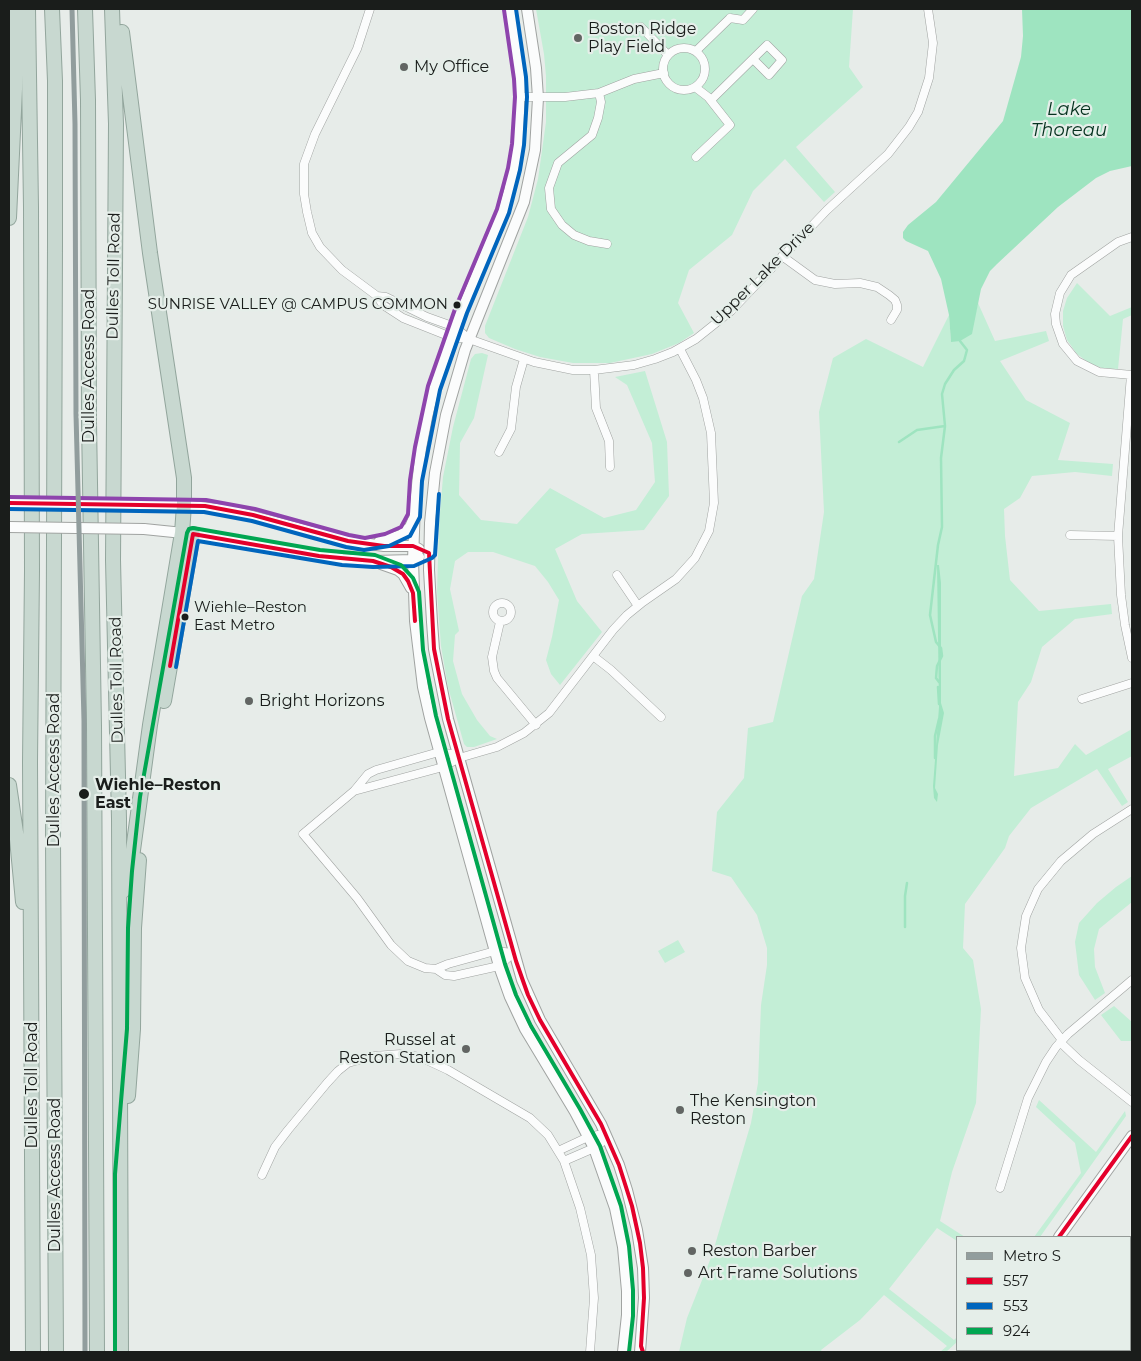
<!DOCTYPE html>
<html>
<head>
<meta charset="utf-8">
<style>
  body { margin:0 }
  #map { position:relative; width:1141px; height:1361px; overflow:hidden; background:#e7ece9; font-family:Montserrat,sans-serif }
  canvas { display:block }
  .frame { position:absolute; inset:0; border:10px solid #1a1d1b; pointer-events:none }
  .legend { position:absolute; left:956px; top:1236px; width:175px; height:115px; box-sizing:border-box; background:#e5eee9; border:1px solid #949a97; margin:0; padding:6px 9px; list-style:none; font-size:15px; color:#1a1d1b }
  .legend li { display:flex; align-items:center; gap:10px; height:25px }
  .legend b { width:25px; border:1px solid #949a97 }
</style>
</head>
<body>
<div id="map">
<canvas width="1141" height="1361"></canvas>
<div class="frame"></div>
<ul class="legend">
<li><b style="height:6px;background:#919d9d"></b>Metro S</li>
<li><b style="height:6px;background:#e4002b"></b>557</li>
<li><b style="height:6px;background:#0065bd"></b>553</li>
<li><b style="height:6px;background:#00a651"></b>924</li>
</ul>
</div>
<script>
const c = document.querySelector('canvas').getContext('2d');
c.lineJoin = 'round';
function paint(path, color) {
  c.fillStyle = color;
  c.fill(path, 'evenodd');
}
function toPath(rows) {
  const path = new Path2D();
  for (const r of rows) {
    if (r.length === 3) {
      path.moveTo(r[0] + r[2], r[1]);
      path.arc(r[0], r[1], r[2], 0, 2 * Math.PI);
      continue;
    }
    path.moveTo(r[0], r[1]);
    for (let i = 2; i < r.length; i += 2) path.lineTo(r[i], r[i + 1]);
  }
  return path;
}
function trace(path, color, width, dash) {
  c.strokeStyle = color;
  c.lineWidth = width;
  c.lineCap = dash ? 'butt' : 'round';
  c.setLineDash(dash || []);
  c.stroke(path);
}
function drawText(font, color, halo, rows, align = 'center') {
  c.font = font + ' Montserrat,sans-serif';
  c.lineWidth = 4.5;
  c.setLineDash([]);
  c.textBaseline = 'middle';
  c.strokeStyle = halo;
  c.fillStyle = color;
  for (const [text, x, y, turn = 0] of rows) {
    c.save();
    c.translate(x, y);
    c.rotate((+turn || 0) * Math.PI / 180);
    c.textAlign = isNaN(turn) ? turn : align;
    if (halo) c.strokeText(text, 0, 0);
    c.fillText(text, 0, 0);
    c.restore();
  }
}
paint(toPath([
  [536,9,853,9,849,67,863,87,796,147,835,192,824,202,785,159,753,191,732,235,689,270,678,303,694,333,679,343,652,354,610,363,573,363,540,357,515,349,489,338,485,333,485,326,528,217,538,179,546,122,546,76,544,54],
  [1077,283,1110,316,1132,307,1132,315,1123,319,1118,369,1102,368,1089,363,1077,354,1067,340,1063,326,1063,311,1067,298],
  [978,303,995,341,1046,331,1049,341,1000,361,1026,400,1070,423,1058,460,1113,464,1112,476,1075,472,1032,476,1020,498,1004,509,1005,536,1010,580,1039,611,1111,604,1112,614,1075,619,1042,647,1031,682,1018,702,1014,776,1058,768,1075,744,1086,755,1132,729,1132,756,1108,769,1128,802,1122,806,1097,769,1031,808,1009,836,1005,848,965,904,963,948,973,960,981,1009,976,1103,952,1172,940,1221,965,1237,957,1237,957,1241,937,1228,889,1289,954,1340,957,1337,957,1342,946,1352,940,1352,947,1346,884,1295,860,1320,821,1350,822,1352,679,1352,687,1318,712,1255,751,1123,758,1083,761,1005,767,965,767,948,757,915,731,877,712,871,717,812,744,778,748,728,773,722,802,596,814,579,824,512,819,412,833,358,866,339,923,367,949,315,951,342,975,315],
  [482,353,488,355,474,418,460,443,459,495,481,520,517,524,550,488,604,518,636,510,655,482,652,443,627,385,615,377,645,371,667,442,669,496,644,530,582,534,555,549,577,601,602,632,560,685,551,674,546,660,552,637,559,600,548,582,535,566,493,552,468,552,455,561,450,589,459,631,455,635,453,661,462,694,477,720,490,736,497,739,474,747,467,747,464,744,448,687,441,646,437,592,439,524,443,477,453,427,471,359,475,354],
  [1132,876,1132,902,1099,929,1094,949,1095,967,1105,993,1095,1000,1079,975,1075,942,1079,923,1097,903,1116,887],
  [678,940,685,952,665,963,658,951],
  [1114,1006,1132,1022,1132,1041,1121,1041,1101,1015],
  [1039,1100,1096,1152,1125,1111,1126,1116,1040,1237,1034,1237,1081,1173,1075,1143,1036,1107],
  [1132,1282,1132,1352,991,1352,994,1350,1130,1350,1130,1283]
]), '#c3eed6');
paint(toPath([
  [1022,9,1132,9,1132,166,1110,171,1096,178,1058,207,997,264,990,271,981,289,972,334,960,341,951,342,949,315,941,279,928,251,906,241,903,238,903,232,908,225,936,202,1003,121,1021,57,1023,36],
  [937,565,939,565,941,583,941,703,944,713,938,745,935,788,938,794,937,802,934,798,933,786,939,707]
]), '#9ee4c0');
trace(toPath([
  [899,442,917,430,945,426],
  [939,682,936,678,937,666,942,656,941,648,936,642,930,615,938,545,942,527,941,458,945,426,942,394,945,384,954,370,964,361,967,350,960,341],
  [938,687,939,704],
  [935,758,935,736,939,719],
  [905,927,905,896,907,883]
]), '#9ee4c0', 2.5);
const street = toPath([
  [370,9,357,49,315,134,304,164,304,194,307,212,312,233,320,247,342,270,377,296,383,305,403,318,451,337,469,339,534,362,573,370,594,370,634,365,655,359,673,352,696,339,731,311,827,210,888,154,909,127,918,112,929,78,933,43,928,9],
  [730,18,743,20,753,9],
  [641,27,668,55],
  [684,69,21],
  [696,51,730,18],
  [695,87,708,97,730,125,696,157],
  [599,93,601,102,598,118,592,135,558,163,549,188,551,209,562,225,574,235,589,241,607,244],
  [521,97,565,97,599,93,634,79,664,73],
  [711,100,767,45,782,60,769,75,753,59],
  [1132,237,1118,242,1071,275,1060,293,1055,314,1056,324,1063,344,1077,361,1099,372,1132,375],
  [782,256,815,280,835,284,860,283,877,287,889,295,895,300,897,305,897,310,891,320],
  [377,296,386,297,427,317,455,327,469,339],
  [594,370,596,408,609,441,610,467],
  [1131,375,1118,536,1121,595,1125,625,1132,658],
  [499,452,511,429,516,387,524,359],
  [1070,535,1118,536],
  [617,575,638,606],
  [502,612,9],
  [500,622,492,657,494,671,497,678,536,725],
  [593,656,611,670,661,717],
  [1082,699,1132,683],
  [459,758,451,754,439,752,376,770,368,774,354,791,303,834,357,898,391,945,408,961,425,968,436,969,445,975,454,976,499,966,513,953],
  [354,791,443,767,459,758,497,747,524,733,549,713,613,630,627,615,643,602,676,579,695,558,709,531,714,503,711,433,703,398,696,380,680,349],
  [436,969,448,964,495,951,513,953],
  [1062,1040,1039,1010,1025,978,1021,948,1026,916,1038,889,1061,861,1093,834,1132,809],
  [1060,1042,1079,1060,1132,1102],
  [558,1151,588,1137,598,1135,606,1136,602,1142,594,1148,564,1161],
  [262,1175,275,1147,288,1130,327,1083,338,1071,348,1063,374,1056,401,1054,420,1057,448,1070,530,1118,548,1135,564,1161,580,1208,591,1255,594,1298,590,1352],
  [1000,1188,1028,1098,1046,1062,1056,1047,1068,1034,1132,980]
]);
const secondary = toPath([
  [510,9,520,78,518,145,509,191,503,211,455,327,434,388,427,417,421,448,415,504,413,560,415,621,423,687,430,718,499,966,510,997,525,1029,575,1112,594,1148,615,1208,623,1247,627,1291,627,1315,623,1352],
  [527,9,536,68,538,98,535,150,524,202,465,350,446,415,435,473,430,523,429,570,432,622,434,649,448,719,522,980,540,1020,601,1124,619,1165,627,1190,637,1230,643,1268,644,1298,640,1352],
  [144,504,184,505,233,511,348,541,384,546,413,546,419,549],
  [144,529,193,534,342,559,373,561,413,560,419,557],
  [379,542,401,535,410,527,413,520],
  [381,564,398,570,403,574,411,588],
  [1059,1237,1132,1136],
  [971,1352,974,1350]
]);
const highway = toPath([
  [28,9,31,207,32,571,30,762,33,1352],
  [52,9,55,81,55,244,53,840,56,1352],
  [85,9,88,100,89,422,94,726,97,1352],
  [112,9,116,124,113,560,119,819,121,1352],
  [122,32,150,253,184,478,184,505,182,533,150,725,131,865,123,891],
  [9,218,15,89,15,9],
  [164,701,193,534],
  [9,785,17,839,23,902],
  [128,1096,133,1029,134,928,139,860]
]);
trace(street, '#a0a3a1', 9);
trace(secondary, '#a0a3a1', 12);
trace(highway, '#92a59c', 16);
trace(street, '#fbfcfc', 8);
trace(secondary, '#fbfcfc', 10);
trace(highway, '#c8d8d0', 14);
const secondaryBridge = toPath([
  [9,503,144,504],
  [9,527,144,529]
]);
trace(secondaryBridge, '#a0a3a1', 12, []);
trace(secondaryBridge, '#fbfcfc', 10);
trace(toPath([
  [9,503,205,506,253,515,348,541,384,546,413,546,429,553,434,649,448,719,516,961,528,995,540,1020,601,1124,619,1165,632,1206,640,1243,643,1268,644,1298,641,1346,643,1352],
  [170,666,193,534,319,556,373,561,391,567,403,574,408,581,413,593,415,621],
  [1059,1237,1132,1136]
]), '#e4002b', 4);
trace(toPath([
  [9,509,204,512,252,521,346,547,364,550,389,546,410,536,420,517,422,481,440,390,467,313,509,213,520,170,524,145,527,97,526,77,516,9],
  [176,667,198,541,342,565,373,567,414,566,432,558,435,555,439,494]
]), '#0065bd', 4);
trace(toPath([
  [115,1352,115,1174,127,1029,128,928,132,871,140,797,187,533,189,529,193,528,320,550,375,555,401,565,413,578,419,592,423,650,436,716,505,964,516,995,531,1026,580,1109,600,1146,621,1206,629,1246,633,1290,633,1316,629,1352]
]), '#00a651', 4);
trace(toPath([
  [9,497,206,500,255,509,349,535,365,538,385,534,401,527,408,514,410,480,415,447,428,386,455,309,497,209,508,168,512,144,515,97,514,79,504,10]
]), '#8e44ad', 4);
trace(toPath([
  [72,9,75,124,76,414,84,721,85,1352]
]), '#919d9d', 5);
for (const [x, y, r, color] of [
  [578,38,5,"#626563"],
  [404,67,5,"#626563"],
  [457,305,4.5,"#1a1d1b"],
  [185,617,4.5,"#1a1d1b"],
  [249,701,5,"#626563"],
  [84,794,6,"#1a1d1b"],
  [466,1049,5,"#626563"],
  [680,1110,5,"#626563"],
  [692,1251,5,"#626563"],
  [688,1273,5,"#626563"]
]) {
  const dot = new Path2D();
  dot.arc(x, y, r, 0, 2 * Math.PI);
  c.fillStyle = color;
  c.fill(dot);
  trace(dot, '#e5eee9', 2);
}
drawText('15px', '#1a1d1b', '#e5eee9', [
  ["SUNRISE VALLEY @ CAMPUS COMMON",448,305],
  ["Wiehle–Reston",194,608,"left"],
  ["East Metro",194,626,"left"]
], 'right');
drawText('16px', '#1a1d1b', '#e5eee9', [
  ["Boston Ridge",588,29],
  ["Play Field",588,47],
  ["My Office",414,67],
  ["Bright Horizons",259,701],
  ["Russel at",456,1040,"right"],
  ["Reston Station",456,1058,"right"],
  ["The Kensington",690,1101],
  ["Reston",690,1119],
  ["Reston Barber",702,1251],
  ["Art Frame Solutions",698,1273]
], 'left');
drawText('16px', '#1a1d1b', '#e5eee9', [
  ["Upper Lake Drive",763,274,-45],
  ["Dulles Toll Road",114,276,-89],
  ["Dulles Access Road",89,366,-90],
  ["Dulles Toll Road",117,680,-91],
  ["Dulles Access Road",54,770,-90],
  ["Dulles Toll Road",32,1085,-90],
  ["Dulles Access Road",55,1175,-90]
]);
drawText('bold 16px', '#1a1d1b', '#e5eee9', [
  ["Wiehle–Reston",95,785],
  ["East",95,803]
], 'left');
drawText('italic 18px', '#05321f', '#e5eee9', [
  ["Lake",1069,110],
  ["Thoreau",1069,131]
]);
</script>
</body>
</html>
